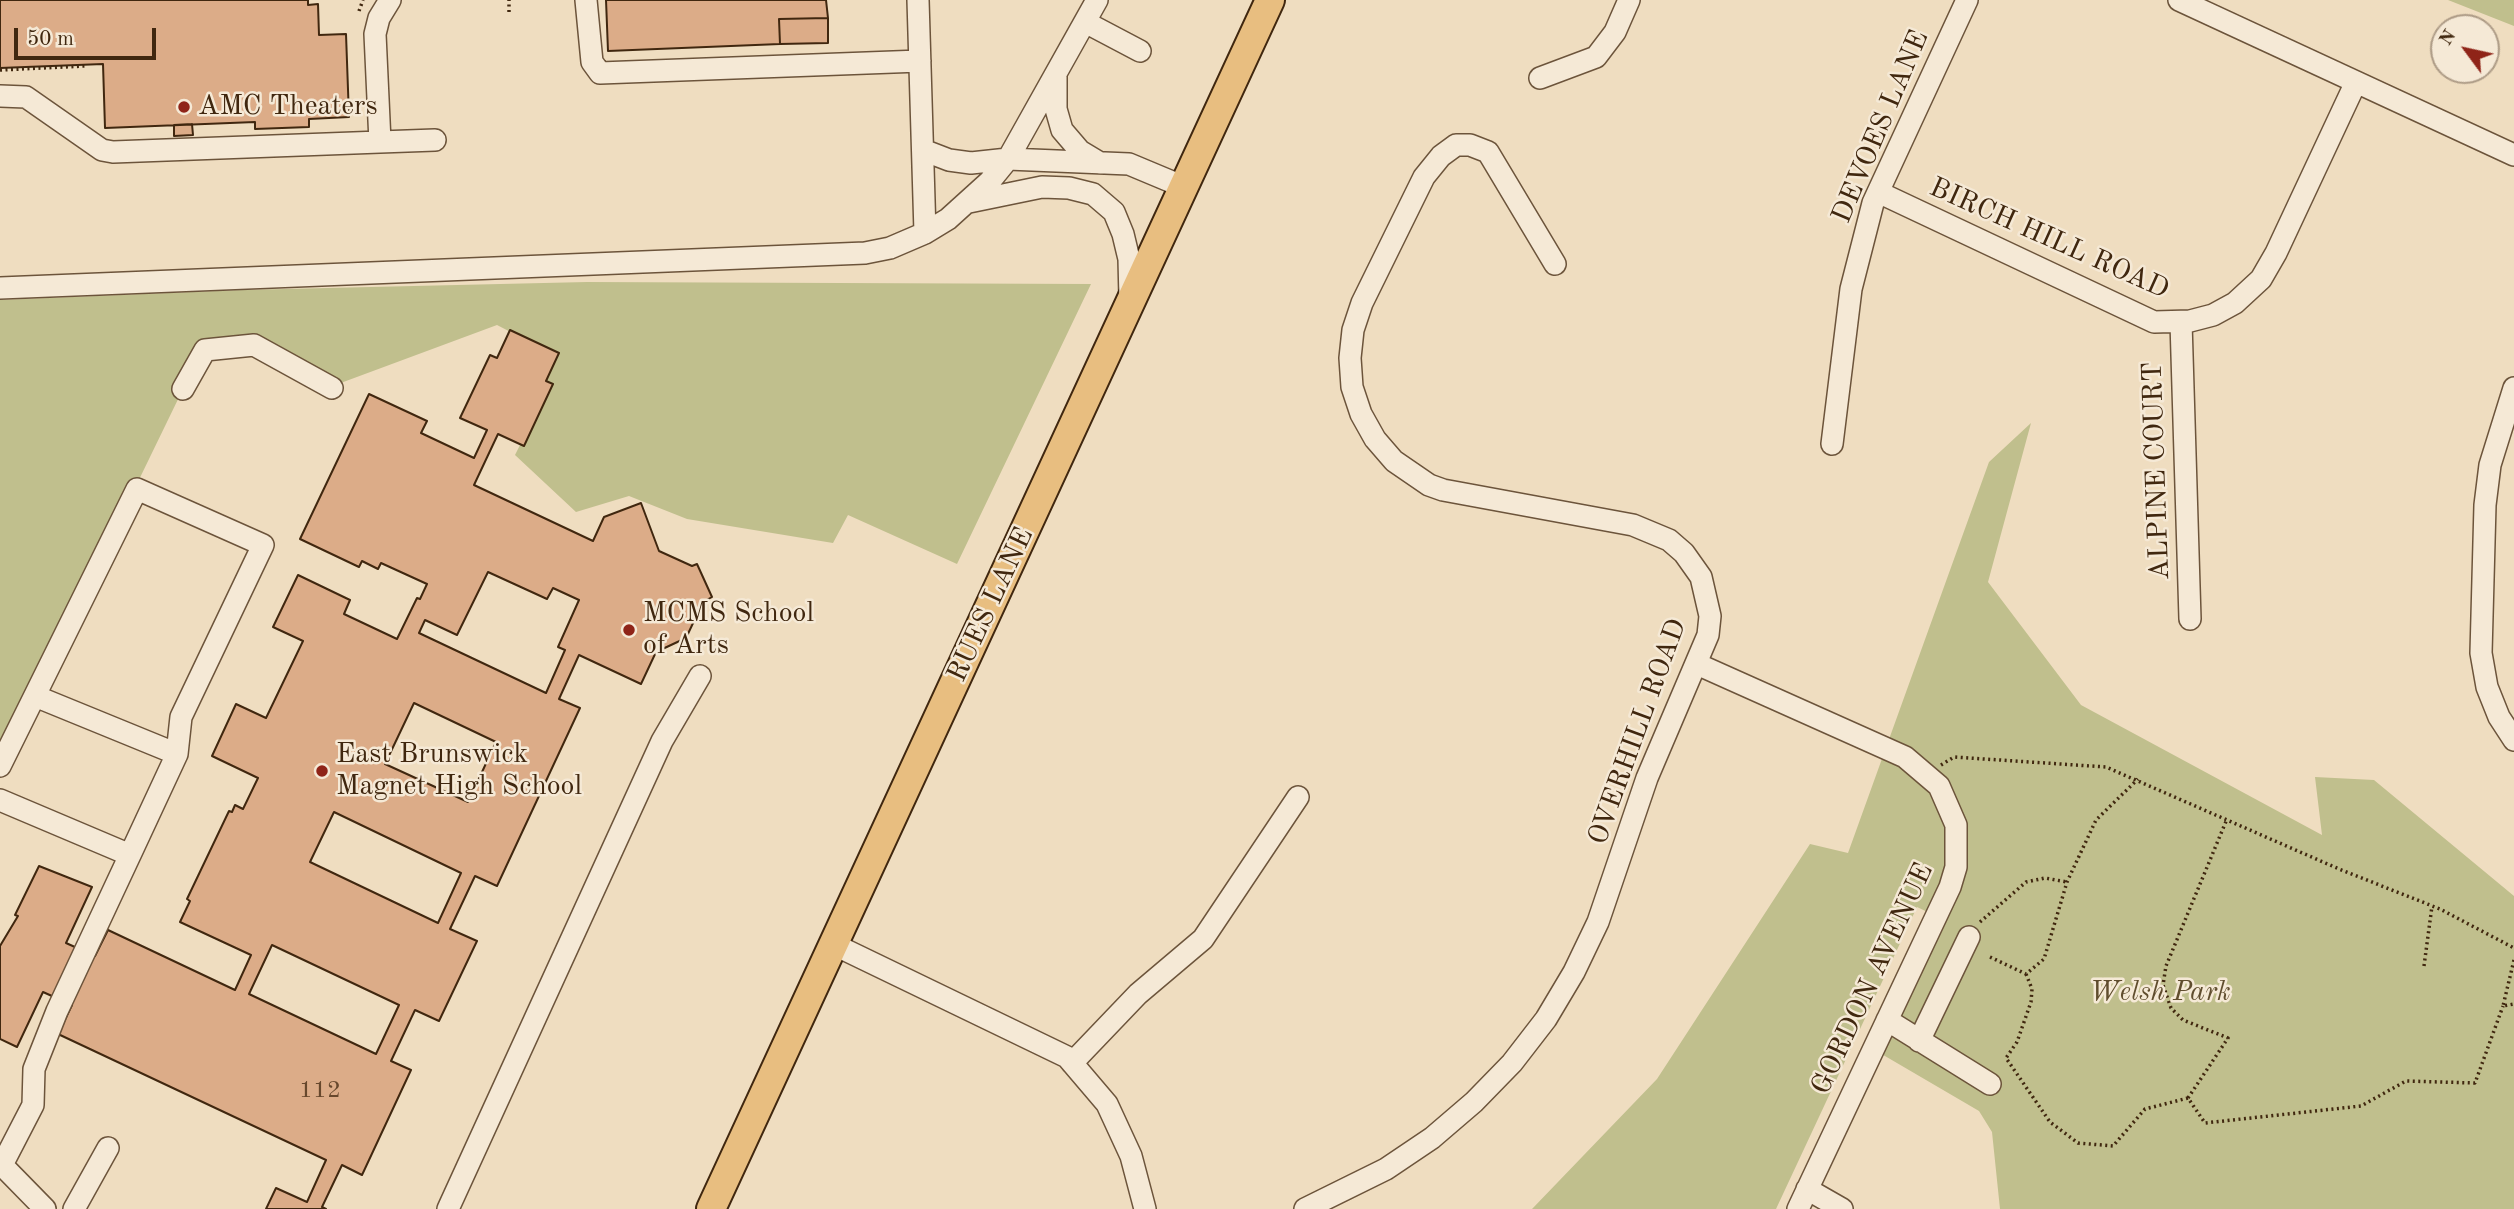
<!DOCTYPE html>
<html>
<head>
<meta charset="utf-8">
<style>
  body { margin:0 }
  #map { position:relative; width:2514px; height:1209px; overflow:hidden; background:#efddc0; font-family:"Old Standard TT",serif }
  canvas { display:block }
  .north { position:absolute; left:2430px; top:14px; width:70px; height:70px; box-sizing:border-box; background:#f5e9d6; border:2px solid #ad9b86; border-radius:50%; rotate:303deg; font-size:19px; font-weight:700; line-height:28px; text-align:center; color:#40270f }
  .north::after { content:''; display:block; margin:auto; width:24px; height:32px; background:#8f2418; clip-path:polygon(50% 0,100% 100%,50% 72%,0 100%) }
  .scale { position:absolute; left:14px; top:28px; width:142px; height:32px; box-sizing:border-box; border:4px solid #40270f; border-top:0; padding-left:9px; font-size:21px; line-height:24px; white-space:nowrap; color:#40270f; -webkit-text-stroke:5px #f5e9d6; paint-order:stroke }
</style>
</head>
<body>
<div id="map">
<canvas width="2514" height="1209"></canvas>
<div class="north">N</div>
<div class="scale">50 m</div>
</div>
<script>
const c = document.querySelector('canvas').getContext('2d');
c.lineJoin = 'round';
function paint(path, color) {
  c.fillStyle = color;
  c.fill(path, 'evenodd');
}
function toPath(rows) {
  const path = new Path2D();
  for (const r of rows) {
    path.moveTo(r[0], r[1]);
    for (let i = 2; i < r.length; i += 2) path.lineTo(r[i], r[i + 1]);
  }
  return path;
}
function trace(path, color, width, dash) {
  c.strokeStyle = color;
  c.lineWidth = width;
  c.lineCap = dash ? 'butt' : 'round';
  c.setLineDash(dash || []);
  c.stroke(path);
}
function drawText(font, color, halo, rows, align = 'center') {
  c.font = font + ' "Old Standard TT",serif';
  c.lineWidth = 5;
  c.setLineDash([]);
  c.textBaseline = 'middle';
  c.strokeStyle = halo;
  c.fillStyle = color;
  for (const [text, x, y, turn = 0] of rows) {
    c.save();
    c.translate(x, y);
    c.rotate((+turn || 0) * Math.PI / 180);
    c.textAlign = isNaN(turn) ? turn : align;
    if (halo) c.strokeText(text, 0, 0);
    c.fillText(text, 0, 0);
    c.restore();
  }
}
paint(toPath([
  [2448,0,2514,0,2514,26],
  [587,282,1091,284,957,564,848,515,833,543,687,519,629,496,576,512,515,455,550,385,544,381,555,355,497,325,338,384,254,345,205,350,183,389,0,766,0,300,241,290],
  [2031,423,1988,582,2081,705,2322,835,2315,777,2374,780,2514,896,2514,1209,2000,1209,1992,1132,1979,1111,1873,1049,1936,916,1917,907,1776,1209,1532,1209,1657,1079,1810,844,1848,853,1989,462]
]), '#c0bf8d');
const building = toPath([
  [0,0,308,0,308,5,318,4,319,35,346,34,349,117,309,119,309,127,255,129,255,122,105,128,103,64,0,68,0,0],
  [606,0,826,0,828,18,779,19,780,44,608,51,606,0],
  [828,18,828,43,780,44,779,19,828,18],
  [192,124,193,135,174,136,174,125,192,124],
  [510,330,559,353,546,381,553,384,524,446,498,434,474,485,593,541,604,517,641,503,659,551,692,566,697,564,712,597,703,602,686,638,656,652,641,684,579,655,559,699,580,708,497,886,475,876,450,929,477,941,439,1021,415,1010,391,1061,411,1070,362,1175,342,1165,322,1207,326,1209,266,1209,276,1188,307,1202,326,1160,58,1034,72,1005,43,992,17,1047,0,1039,0,946,18,916,15,915,39,866,92,887,66,943,95,956,108,930,235,990,251,955,180,922,190,901,187,899,229,811,232,812,235,805,243,809,258,778,212,756,236,704,266,718,303,641,273,627,298,575,350,600,344,614,397,639,417,598,420,599,427,584,381,563,378,569,362,561,359,567,300,539,369,394,427,421,421,433,474,458,487,430,460,418,490,355,497,358,510,330],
  [488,572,547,599,553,588,579,600,558,647,565,650,546,693,419,633,425,620,457,635,488,572],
  [414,703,496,742,468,802,385,764,414,703],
  [334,812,461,873,438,923,310,862,334,812],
  [272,945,399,1005,376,1054,249,994,272,945]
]);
paint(building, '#dcac88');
trace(building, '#40270f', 2);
const minor = toPath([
  [586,0,592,62,600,73,920,61],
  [918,0,925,233],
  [2179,0,2514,155],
  [1085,22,1140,51],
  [1056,77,1056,109,1062,130,1080,151,1100,163],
  [1540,78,1596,57,1615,32,1629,0],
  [0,96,26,97,102,150,113,152,380,142,375,34,379,18,390,0],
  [380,142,435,140],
  [923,150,949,160,971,163,1008,159,1129,164,1184,187],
  [1878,192,2154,322,2190,321,2213,315,2235,303,2261,279,2276,253,2356,82],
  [969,202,1042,187,1069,188,1093,194,1114,212,1123,234,1129,259,1130,299],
  [0,288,865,253,890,248,925,233,948,219,990,181,1008,159,1097,0],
  [2181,322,2190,619],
  [2514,388,2490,465,2485,505,2481,653,2487,687,2499,717,2514,740],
  [183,389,205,350,254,345,332,388],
  [1832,444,1851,289,1873,203,1967,0],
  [1697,664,1905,757,1939,786,1956,825,1956,867,1950,887,1798,1209],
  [0,766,137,489,263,545,181,717,177,754],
  [0,800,130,855,177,754,35,696],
  [835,945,1067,1057,1107,1104,1131,1156,1145,1209],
  [1887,1020,1990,1084],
  [1919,1041,1969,937],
  [1072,1063,1138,994,1203,939,1298,797],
  [0,1163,45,1209],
  [2,1165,33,1105,34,1069,57,1011,130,855],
  [1807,1189,1842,1209],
  [74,1209,108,1148],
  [448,1209,662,741,700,676],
  [1305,1209,1386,1169,1432,1138,1474,1102,1512,1063,1546,1019,1574,972,1598,922,1647,778,1708,635,1710,616,1701,577,1684,553,1669,540,1633,525,1443,490,1429,485,1394,461,1375,439,1361,414,1352,387,1350,358,1353,330,1362,303,1424,177,1441,156,1456,145,1470,145,1488,152,1555,264]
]);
const major = toPath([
  [711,1209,1270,0]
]);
trace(minor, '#6c543b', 24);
trace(major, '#40270f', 32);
trace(toPath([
  [359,11,363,0],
  [509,12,509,0],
  [0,70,85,66],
  [1941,765,1954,757,2106,767,2339,869,2440,909,2514,948],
  [1980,922,2026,882,2045,878,2067,882],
  [1990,957,2026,974,2044,959,2067,882,2096,820,2138,779],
  [2514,960,2503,1006,2514,1004],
  [2424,966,2432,906],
  [2026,974,2032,989,2031,1002,2017,1042,2006,1058,2050,1122,2078,1143,2113,1146,2145,1109,2188,1098,2205,1123,2361,1106,2406,1081,2475,1083,2503,1006],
  [2188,1098,2228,1038,2183,1020,2171,1008,2163,985,2166,966,2227,819]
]), '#40270f', 3.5, [2, 3.5]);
trace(minor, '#f5e9d6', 21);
trace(major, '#e8be80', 28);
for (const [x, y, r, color] of [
  [184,107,7,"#8f2418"],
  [629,630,7,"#8f2418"],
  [322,771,7,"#8f2418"]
]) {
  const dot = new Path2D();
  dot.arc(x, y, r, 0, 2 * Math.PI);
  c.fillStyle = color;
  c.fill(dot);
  trace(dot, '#f5e9d6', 2.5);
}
drawText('24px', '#67482d', null, [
  ["112",320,1091]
]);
drawText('28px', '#40270f', '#f5e9d6', [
  ["AMC Theaters",198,107],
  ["MCMS School",643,614],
  ["of Arts",643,646],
  ["East Brunswick",336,755],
  ["Magnet High School",336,787]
], 'left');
drawText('28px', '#40270f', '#f5e9d6', [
  ["DEVOES LANE",1881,127,-67],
  ["BIRCH HILL ROAD",2049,239,24],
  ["ALPINE COURT",2157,471,-92],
  ["RUES LANE",991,605,-65],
  ["OVERHILL ROAD",1638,732,-70],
  ["GORDON AVENUE",1873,979,-65]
]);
drawText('italic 28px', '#604d2e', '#f5e9d6', [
  ["Welsh Park",2160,993]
]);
</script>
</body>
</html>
